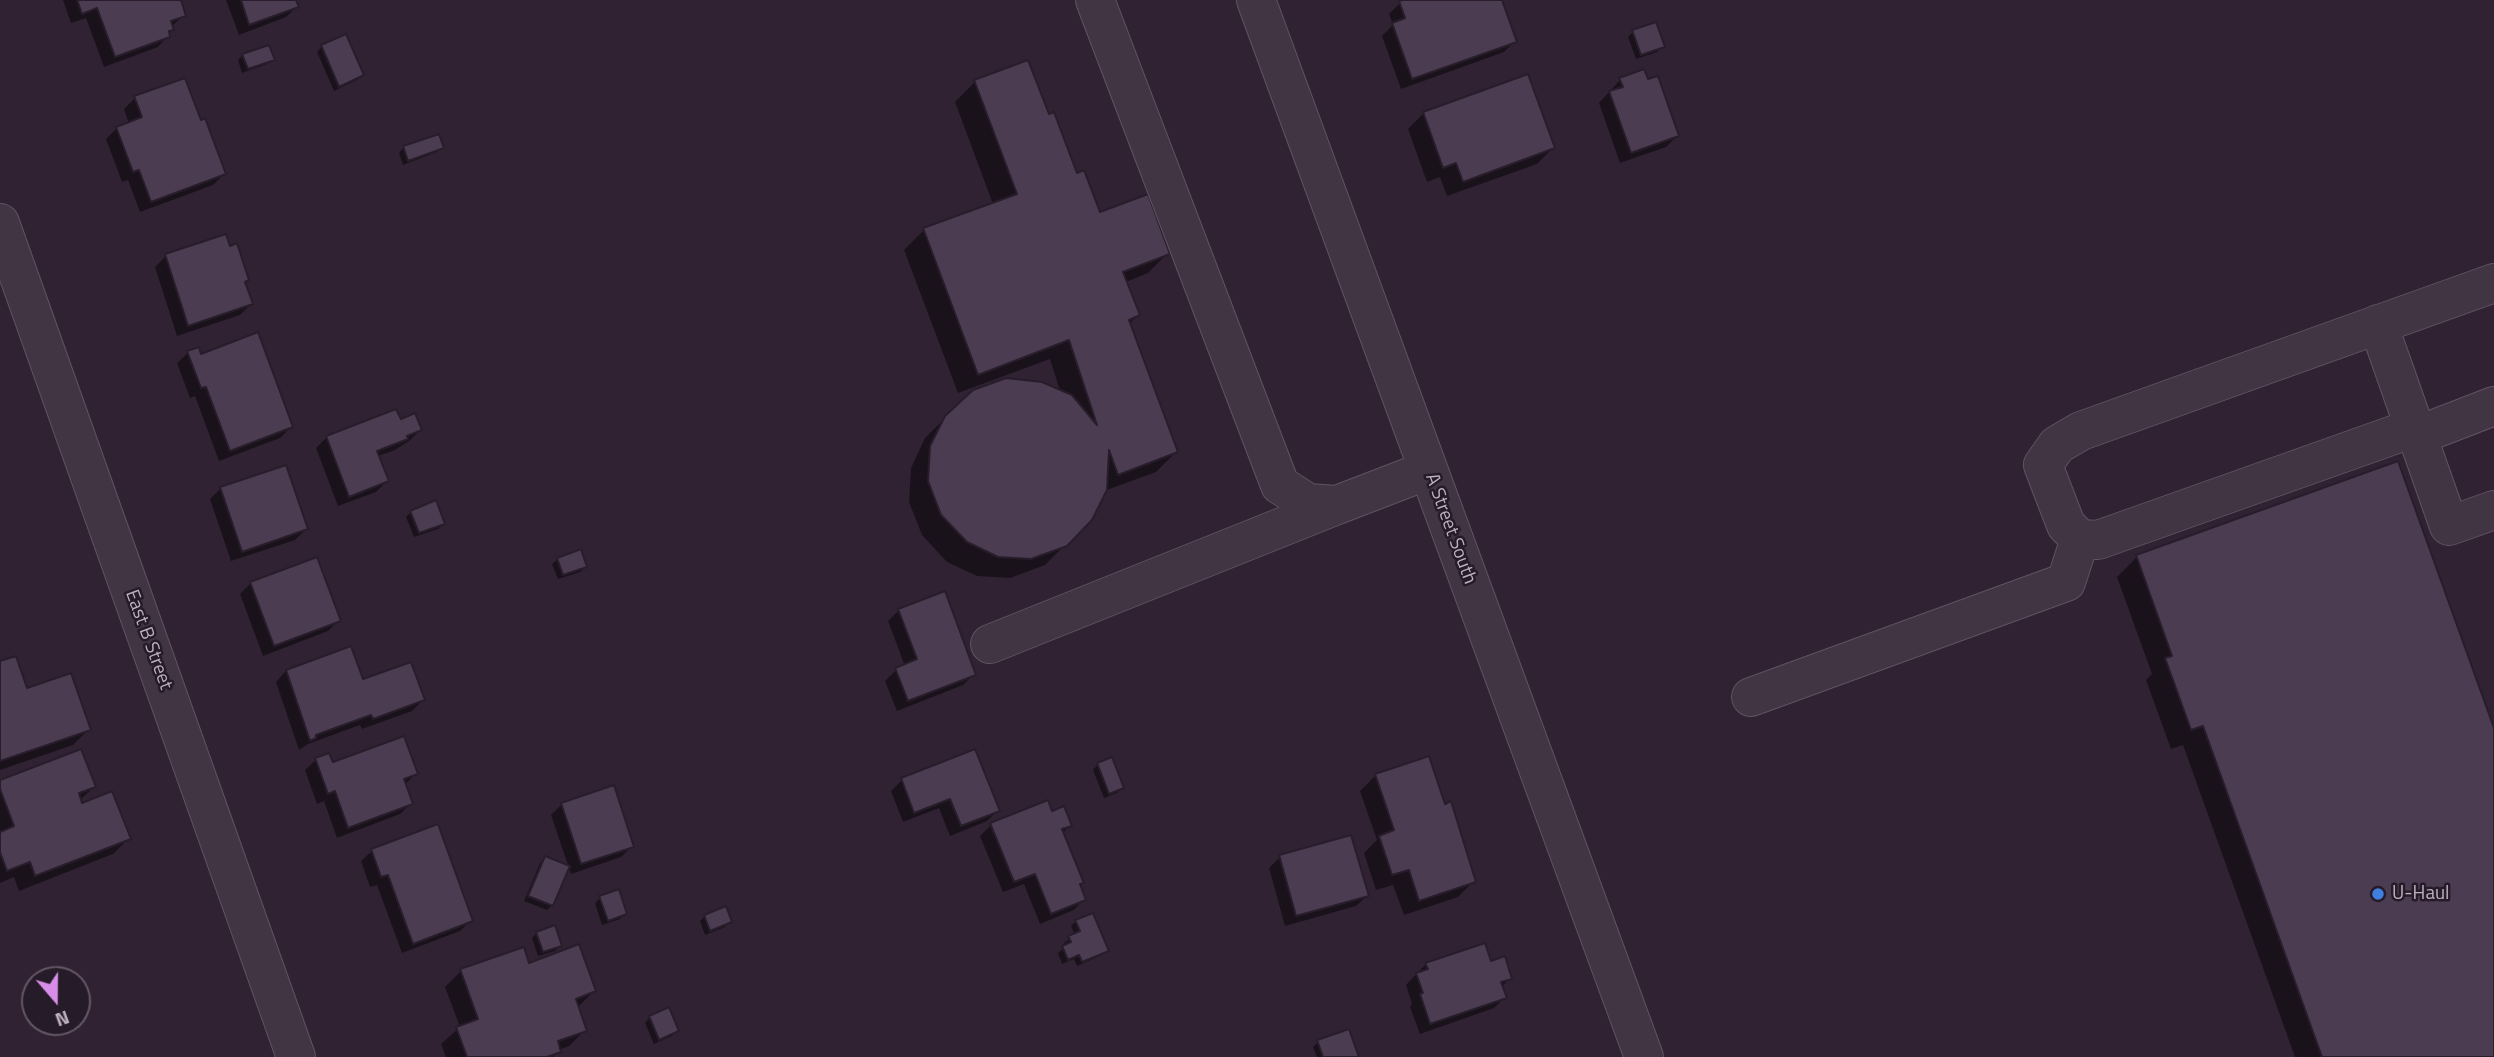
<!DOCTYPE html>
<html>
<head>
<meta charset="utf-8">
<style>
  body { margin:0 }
  #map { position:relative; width:2494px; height:1057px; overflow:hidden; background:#302233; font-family:"Titillium Web",sans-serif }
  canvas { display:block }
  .north { position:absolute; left:21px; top:966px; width:70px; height:70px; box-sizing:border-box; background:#261b29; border:2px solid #635766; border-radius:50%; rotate:160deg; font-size:19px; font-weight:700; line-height:28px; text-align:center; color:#beb0c1 }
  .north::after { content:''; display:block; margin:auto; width:24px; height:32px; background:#d88de8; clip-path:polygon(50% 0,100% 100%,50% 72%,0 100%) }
</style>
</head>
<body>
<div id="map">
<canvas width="2494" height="1057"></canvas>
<div class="north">N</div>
</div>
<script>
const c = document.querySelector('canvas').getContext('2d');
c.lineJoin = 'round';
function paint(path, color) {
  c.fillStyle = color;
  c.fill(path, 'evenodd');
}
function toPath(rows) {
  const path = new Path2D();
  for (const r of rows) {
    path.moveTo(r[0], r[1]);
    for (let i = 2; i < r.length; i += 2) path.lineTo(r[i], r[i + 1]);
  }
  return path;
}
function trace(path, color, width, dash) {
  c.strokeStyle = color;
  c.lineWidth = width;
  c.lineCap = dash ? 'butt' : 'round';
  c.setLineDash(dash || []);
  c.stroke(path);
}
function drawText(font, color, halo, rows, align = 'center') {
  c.font = font + ' "Titillium Web",sans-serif';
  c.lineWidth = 5;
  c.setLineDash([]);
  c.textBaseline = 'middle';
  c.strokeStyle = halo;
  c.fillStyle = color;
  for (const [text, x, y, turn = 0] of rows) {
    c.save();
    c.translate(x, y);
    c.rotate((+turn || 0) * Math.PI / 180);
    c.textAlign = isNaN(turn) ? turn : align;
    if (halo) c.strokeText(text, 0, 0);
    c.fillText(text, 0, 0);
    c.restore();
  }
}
paint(toPath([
  [63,0,179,0,184,15,171,27,168,36,158,47,104,67,86,18,71,23],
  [226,0,295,0,297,7,286,17,239,35],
  [1408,0,1500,0,1515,41,1504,52,1401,89,1382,36,1393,25,1389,14,1400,3],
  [1633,32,1663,46,1657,52,1636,59,1628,37],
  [322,46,362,75,357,80,334,91,317,52],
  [243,55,273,59,267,64,242,73,238,60],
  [1620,80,1647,81,1677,136,1666,147,1620,163,1599,103],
  [975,82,1048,116,1076,176,1099,214,1168,253,1148,273,1126,282,1138,315,1129,324,1176,452,1156,472,1104,491,1091,519,1045,565,1010,578,977,576,947,562,922,535,909,502,911,468,925,438,946,417,1060,391,1050,359,958,393,904,250,924,230,993,204,955,102],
  [135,98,224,174,213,185,140,212,128,180,122,182,106,139,117,128,129,124,124,109],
  [1424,113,1553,148,1537,164,1447,196,1440,177,1427,182,1408,129],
  [404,147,442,147,437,152,403,165,399,153],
  [166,256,244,283,251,304,240,315,177,336,155,267],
  [188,353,200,356,291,427,280,438,219,461,195,396,190,398,177,363],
  [400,421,420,430,409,441,395,450,378,456,387,481,376,492,338,506,316,448,327,437],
  [221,488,306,529,295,540,231,561,210,499],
  [411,512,443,524,438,529,414,537,406,517],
  [2137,557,2494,734,2494,1057,2295,1057,2183,745,2171,749,2146,680,2152,674,2117,577],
  [558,559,585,567,580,572,558,579,552,564],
  [251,583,339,620,328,631,263,656,240,594],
  [899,610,974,674,963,685,897,711,885,681,896,670,905,666,888,621],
  [0,663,26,691,89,729,73,745,0,770],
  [286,671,423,700,412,711,362,729,360,725,308,744,299,750,276,682],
  [328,755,332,764,416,774,404,785,411,803,400,814,337,838,324,801,317,804,305,770,316,760],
  [1098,764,1122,788,1117,793,1104,798,1093,770],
  [1376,775,1444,806,1474,881,1458,897,1404,915,1393,885,1376,890,1364,853,1377,840,1360,791],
  [902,780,998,810,987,821,950,836,939,808,903,822,891,791],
  [0,782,94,787,79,801,81,805,129,838,113,854,19,891,14,877,0,883],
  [562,804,632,846,621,857,571,874,551,815],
  [1052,813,1070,825,1062,834,1082,883,1079,885,1084,899,1074,910,1040,924,1024,884,1003,892,980,836,991,825],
  [372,851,471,920,460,931,402,953,377,885,370,887,361,861],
  [1280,857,1367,896,1356,906,1285,926,1269,868],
  [545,858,552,905,547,910,524,901,540,863],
  [600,898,625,913,620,919,602,925,595,903],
  [705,916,730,921,725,927,705,935,700,921],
  [1076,921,1107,950,1102,955,1077,966,1074,959,1062,964,1058,953,1065,947,1064,943,1075,935,1071,926],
  [537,933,560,946,555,951,538,956,532,938],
  [1426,964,1490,964,1510,978,1501,988,1505,997,1494,1008,1420,1034,1410,1007,1412,1004,1406,985],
  [461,971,594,991,577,1008,585,1030,569,1046,559,1050,553,1057,446,1057,441,1044,460,1027,445,987],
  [650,1017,677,1030,672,1036,654,1044,645,1023],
  [1318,1042,1357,1057,1317,1057,1313,1047]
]), '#0007');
const building = toPath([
  [77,0,181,0,186,16,171,21,174,30,169,31,170,37,115,57,97,8,82,14,77,0],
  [241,0,296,0,299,7,249,25,241,0],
  [1403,0,1502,0,1517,42,1412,79,1392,23,1405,18,1399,1,1403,0],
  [1656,22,1665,47,1641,55,1632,30,1656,22],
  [346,34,364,75,339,87,321,45,346,34],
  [269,45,275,60,248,69,242,54,269,45],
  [1028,60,1049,114,1054,112,1077,173,1084,170,1100,212,1148,194,1170,254,1123,272,1140,315,1129,320,1178,452,1118,475,1109,450,1107,490,1092,520,1067,546,1031,559,998,557,967,542,941,515,928,481,930,446,945,416,973,390,1006,378,1042,382,1072,395,1097,425,1069,340,978,375,923,228,1017,194,974,80,1028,60],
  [1644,69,1648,79,1658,76,1679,136,1631,153,1609,91,1623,87,1619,78,1644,69],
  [1528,74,1555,148,1463,182,1456,163,1443,168,1423,112,1528,74],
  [185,78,201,120,205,118,226,174,151,202,139,170,133,172,116,127,142,117,134,96,185,78],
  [439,134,444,148,408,161,403,146,439,134],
  [226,234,230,246,237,243,249,280,245,282,253,304,188,326,165,254,226,234],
  [258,332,293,427,230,451,206,387,201,388,187,351,199,347,201,354,258,332],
  [396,409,401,419,415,413,422,430,407,436,408,439,377,451,389,481,349,497,326,436,396,409],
  [2398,461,2494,728,2494,1057,2322,1057,2203,726,2191,730,2165,658,2172,656,2136,555,2398,461],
  [286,465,308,529,242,552,220,487,286,465],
  [436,500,445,524,419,533,410,511,436,500],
  [581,549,587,567,563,575,557,558,581,549],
  [317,557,341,621,274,646,250,582,317,557],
  [945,591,976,675,908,701,895,668,917,659,898,609,945,591],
  [351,646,363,679,411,662,425,700,373,719,371,715,316,735,316,738,310,741,286,670,351,646],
  [16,656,27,688,71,673,91,730,0,761,0,661,16,656],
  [404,736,418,774,404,779,413,804,348,828,335,791,328,794,315,758,329,753,333,762,404,736],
  [81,749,96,787,79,793,82,803,112,791,131,839,35,876,30,862,7,871,0,852,0,832,14,826,0,789,0,780,81,749],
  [975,749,1000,811,961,826,950,799,914,813,901,778,975,749],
  [1429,756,1445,804,1451,801,1476,882,1419,901,1409,870,1392,875,1379,836,1394,830,1375,774,1429,756],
  [1112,757,1124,788,1109,794,1097,763,1112,757],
  [614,785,634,847,581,864,561,803,614,785],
  [1048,800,1052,811,1064,806,1072,826,1062,829,1084,883,1080,884,1086,900,1051,914,1035,874,1014,882,990,823,1048,800],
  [438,824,473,921,413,944,388,875,381,877,371,849,438,824],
  [1351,835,1369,896,1296,916,1279,855,1351,835],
  [545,856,570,866,553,906,528,896,545,856],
  [619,889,627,914,608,921,599,896,619,889],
  [726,906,732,922,710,931,704,915,726,906],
  [1093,913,1109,951,1082,962,1079,955,1068,960,1062,946,1071,942,1068,936,1080,931,1075,920,1093,913],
  [555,925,562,946,543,952,536,932,555,925],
  [1485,943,1491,961,1505,956,1512,979,1501,982,1507,998,1430,1024,1420,994,1423,993,1416,973,1428,969,1425,963,1485,943],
  [579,944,596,991,576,999,587,1031,558,1041,561,1052,547,1057,467,1057,456,1027,478,1019,460,969,524,947,529,963,579,944],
  [669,1007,679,1031,659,1040,649,1016,669,1007],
  [1349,1029,1359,1057,1323,1057,1317,1040,1349,1029]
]);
paint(building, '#4c3c51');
trace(building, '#281d2b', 2);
const minor = toPath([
  [1095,0,1280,485,1308,503,1337,505,1428,470],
  [1256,0,1644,1057],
  [0,223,296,1057],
  [2378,324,2449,526,2494,510],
  [2416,427,2098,540,2080,539,2066,525,2043,465,2057,445,2081,431,2494,283],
  [2419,435,2494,406],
  [990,644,1337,505],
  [1751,697,2066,582,2080,539]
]);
trace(minor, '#5f5362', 40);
trace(minor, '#413544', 38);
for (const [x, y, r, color] of [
  [2378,894,7,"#3f7fe0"]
]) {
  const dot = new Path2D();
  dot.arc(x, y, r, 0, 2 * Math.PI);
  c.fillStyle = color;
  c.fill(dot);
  trace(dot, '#261b29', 2.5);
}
drawText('19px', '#beb0c1', '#261b29', [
  ["A Street South",1450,529,70],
  ["East B Street",148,640,70]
]);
drawText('19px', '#beb0c1', '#261b29', [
  ["U-Haul",2392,894]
], 'left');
</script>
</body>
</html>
